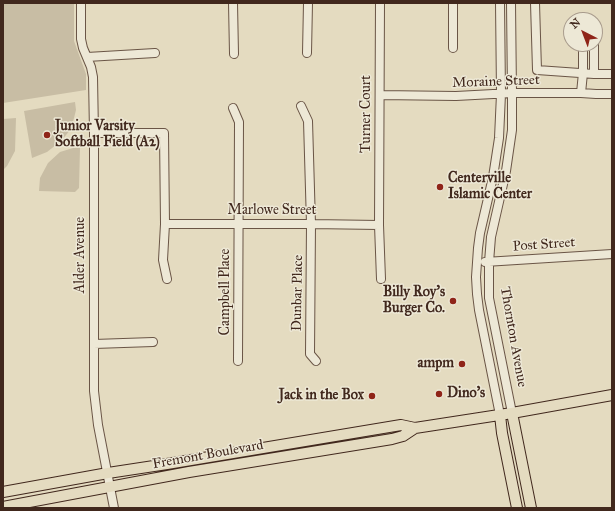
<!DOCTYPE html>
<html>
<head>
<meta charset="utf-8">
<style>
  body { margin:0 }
  #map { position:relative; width:615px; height:511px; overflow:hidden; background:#e4dbc0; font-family:"IM FELL Great Primer",serif }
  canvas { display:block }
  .frame { position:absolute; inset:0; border:4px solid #41281d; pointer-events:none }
  .north { position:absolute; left:563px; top:12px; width:40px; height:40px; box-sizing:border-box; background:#ede8d6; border:1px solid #a89b8c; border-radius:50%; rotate:318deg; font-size:11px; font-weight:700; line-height:16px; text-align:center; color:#41281d }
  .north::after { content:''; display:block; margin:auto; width:14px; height:18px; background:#8f2418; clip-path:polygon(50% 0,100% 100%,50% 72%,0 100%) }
</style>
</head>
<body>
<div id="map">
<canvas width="615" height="511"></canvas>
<div class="frame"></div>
<div class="north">N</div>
</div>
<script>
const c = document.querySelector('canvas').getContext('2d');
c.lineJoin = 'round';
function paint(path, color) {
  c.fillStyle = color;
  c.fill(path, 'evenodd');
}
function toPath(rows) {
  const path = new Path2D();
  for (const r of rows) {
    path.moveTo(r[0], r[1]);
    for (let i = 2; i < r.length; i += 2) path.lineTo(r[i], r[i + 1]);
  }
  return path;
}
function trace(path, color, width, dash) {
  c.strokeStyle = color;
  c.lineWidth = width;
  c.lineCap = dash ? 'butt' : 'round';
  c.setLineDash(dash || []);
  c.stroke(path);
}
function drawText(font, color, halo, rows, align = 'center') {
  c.font = font + ' "IM FELL Great Primer",serif';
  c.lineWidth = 3;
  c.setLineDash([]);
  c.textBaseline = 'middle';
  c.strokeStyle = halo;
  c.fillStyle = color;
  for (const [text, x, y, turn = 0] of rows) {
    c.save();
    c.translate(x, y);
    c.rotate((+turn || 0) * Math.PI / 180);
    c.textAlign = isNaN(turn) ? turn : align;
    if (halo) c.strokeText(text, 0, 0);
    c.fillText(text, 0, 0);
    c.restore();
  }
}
paint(toPath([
  [3,3,74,3,74,41,86,74,86,90,3,103],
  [75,102,76,110,74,118,71,129,61,141,47,152,32,158,24,111],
  [16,118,15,151,7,166,3,170,3,119],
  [73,148,80,148,79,188,75,192,39,191,40,178,48,163,60,152]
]), '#c8bda4');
const minor = toPath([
  [81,3,81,39,83,48,91,67,93,77,94,133,94,391,98,425,114,508],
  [233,3,234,54],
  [380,3,379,225,381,279],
  [453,3,453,48],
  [511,3,512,93,512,130,506,171,491,237,489,262,489,298,512,413],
  [535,3,537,70,594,74,612,74],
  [307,53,308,3],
  [87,57,155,53],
  [594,74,594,44],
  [581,93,583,73,583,44],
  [380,95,456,96,512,93,581,93,596,94,612,94],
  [301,106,308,121,311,224,310,354,316,361],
  [233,108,239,122,238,361],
  [94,133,164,133,165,224,163,260,167,279],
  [165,224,311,224,379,225],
  [485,262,612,254],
  [94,344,153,342],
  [500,415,479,310,477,294,476,277,478,248,480,233,493,177,499,138,501,94,500,3]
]);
const major = toPath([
  [512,413,531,508],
  [500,415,502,433,517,508],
  [3,492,108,473,167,464,401,425,415,428],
  [3,507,189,472,392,439,403,436,415,428,512,413,612,395]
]);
trace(minor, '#6a5546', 10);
trace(major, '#41281d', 12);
trace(minor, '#ede8d6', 8);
trace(major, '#e4dbc0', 10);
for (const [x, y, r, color] of [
  [47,135,4,"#8f2418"],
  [440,187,4,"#8f2418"],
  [453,301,4,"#8f2418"],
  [462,364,4,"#8f2418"],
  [439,394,4,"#8f2418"],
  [372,396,4,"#8f2418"]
]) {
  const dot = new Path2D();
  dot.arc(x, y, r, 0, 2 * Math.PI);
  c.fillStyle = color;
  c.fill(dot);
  trace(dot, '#ede8d6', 1.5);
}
drawText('14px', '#41281d', '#ede8d6', [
  ["Moraine Street",496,82,-2],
  ["Turner Court",367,114,-90],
  ["Marlowe Street",272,211],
  ["Post Street",544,245,-4],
  ["Alder Avenue",81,255,-90],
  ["Campbell Place",226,292,-90],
  ["Dunbar Place",298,293,-89],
  ["Thornton Avenue",513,337,80],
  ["Fremont Boulevard",208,455,-10]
]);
drawText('bold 14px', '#41281d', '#ede8d6', [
  ["Junior Varsity",55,127],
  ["Softball Field (A2)",55,143],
  ["Centerville",448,179],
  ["Islamic Center",448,195],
  ["Billy Roy's",445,293,"right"],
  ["Burger Co.",445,309,"right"],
  ["ampm",454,364,"right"],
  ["Dino's",447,394],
  ["Jack in the Box",364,396,"right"]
], 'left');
</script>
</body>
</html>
